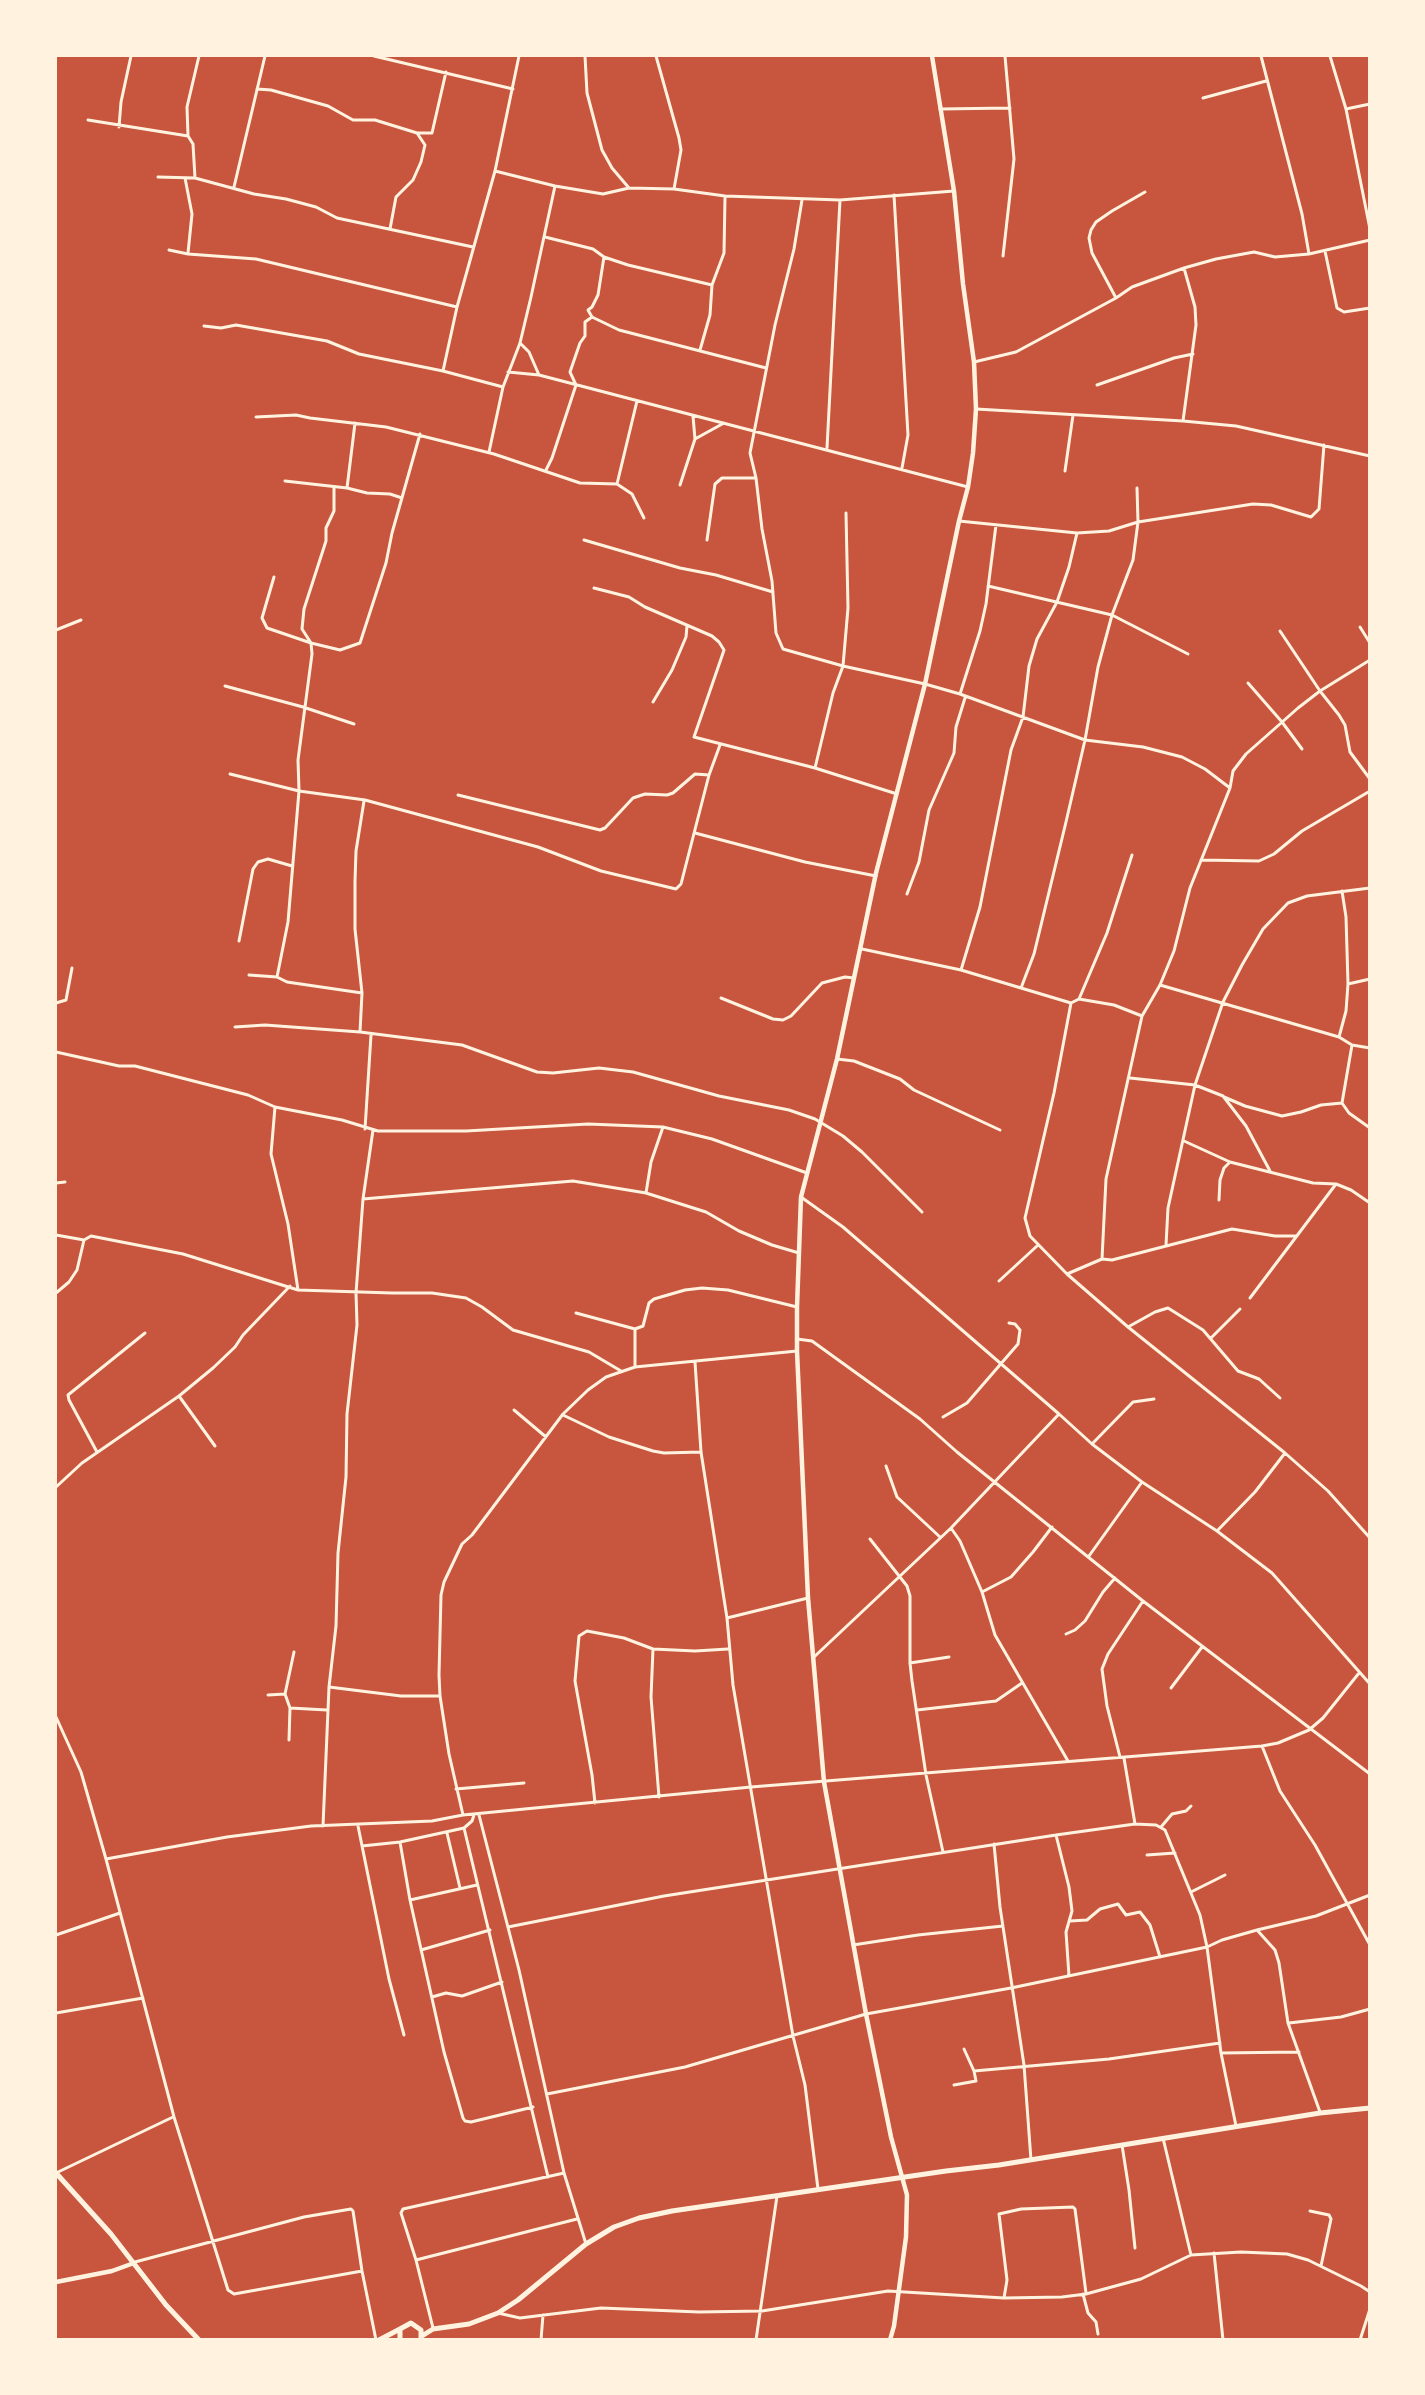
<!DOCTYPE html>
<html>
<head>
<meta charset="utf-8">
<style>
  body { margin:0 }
  #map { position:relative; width:1425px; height:2395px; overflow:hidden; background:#c8553d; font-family:Figtree,sans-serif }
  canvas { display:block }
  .frame { position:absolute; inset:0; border:57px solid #fff3e0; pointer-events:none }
</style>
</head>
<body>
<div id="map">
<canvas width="1425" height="2395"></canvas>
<div class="frame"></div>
</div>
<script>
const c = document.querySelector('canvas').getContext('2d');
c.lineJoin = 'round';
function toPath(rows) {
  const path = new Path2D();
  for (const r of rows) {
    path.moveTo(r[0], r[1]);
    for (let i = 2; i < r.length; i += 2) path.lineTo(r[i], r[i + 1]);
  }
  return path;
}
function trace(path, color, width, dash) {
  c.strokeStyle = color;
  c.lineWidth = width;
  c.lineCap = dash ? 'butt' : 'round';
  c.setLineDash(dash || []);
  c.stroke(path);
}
trace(toPath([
  [374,56,513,89],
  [585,56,587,93,602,150,612,168,629,188],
  [656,56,679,138,681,150,674,189],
  [1261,56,1302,214,1309,254],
  [1330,56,1346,109,1370,229],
  [257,89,271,90,328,106,353,120,375,120,417,133,432,133,446,72],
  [1203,98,1266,81],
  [940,109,1010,108],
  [1346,109,1370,104],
  [88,120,188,136],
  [119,127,121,102,131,56],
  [495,171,555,186,603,194,629,188,674,189,725,196,840,200,954,191],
  [158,177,195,178,254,194,286,199,316,207,337,218,473,247],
  [185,178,192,214,188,253],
  [195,178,193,144,188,136,187,107,199,56],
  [234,187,265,56],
  [894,195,908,435,902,468],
  [802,200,794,249,775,325,750,453,756,478,762,529,772,581,776,633,783,649,843,666,925,684,960,694,1085,740,1143,747,1182,757,1205,769,1230,788],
  [390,229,396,197,413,180,421,162,425,145,417,133],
  [545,237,593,249,604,257,628,265,712,285],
  [169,250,188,254,256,259,457,307],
  [1325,251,1337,308,1344,312,1370,308],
  [1003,256,1014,159,1005,56],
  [604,257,598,295,592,307,588,310,592,317,619,330,766,368],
  [1116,298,1092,253,1089,238,1091,230,1096,222,1112,211,1145,192],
  [204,326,221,328,236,325,327,341,359,354,443,371,503,387],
  [520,343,529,352,539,375],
  [700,350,710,315,712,285,724,253,725,197],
  [974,362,1016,352,1116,298,1132,287,1184,268,1216,259,1254,252,1275,257,1309,254,1370,240],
  [443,371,457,307,495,171,519,56],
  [508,372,539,375,968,487],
  [1097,385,1174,358,1193,354],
  [976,409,1183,421,1236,426,1370,456],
  [256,417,296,415,310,418,386,427,494,454,580,483,617,484,632,494,644,518],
  [1183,421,1196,325,1195,307,1184,268],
  [695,439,724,423],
  [827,448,840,200],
  [489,452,503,387,520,343,531,297,555,186],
  [546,470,552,458,576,385,570,372,580,343,585,336,585,322,592,317],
  [1065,471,1073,415],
  [285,481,347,488,367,493,390,494,402,498],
  [617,484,637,401],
  [680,485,695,439,693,416],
  [347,488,355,423],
  [959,521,1077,533,1109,531,1138,522,1253,504,1271,505,1311,517,1319,509,1324,445],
  [584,540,680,568,716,575,773,592],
  [707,540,715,484,722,478,756,478],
  [274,577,262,618,267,628,311,643,340,650,360,643,386,563,392,533,420,434],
  [988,586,1112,615,1188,654],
  [594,588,629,597,645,607,712,636,719,642,724,650,722,656,694,737,815,768,897,794],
  [1360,627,1370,643],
  [56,630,81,620],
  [1280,631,1320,691,1339,715,1345,725,1350,752,1370,779],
  [1248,683,1282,722,1302,749],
  [225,686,303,707,354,724],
  [960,694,980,631,986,604,996,525],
  [653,702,672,670,686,637,687,626],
  [815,768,833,693,843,666,848,608,846,513],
  [230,774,299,791,365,800,538,847,601,871,676,889,681,884,709,775,720,745],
  [458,795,600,830,605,828,633,798,645,794,667,795,673,793,695,774,709,775],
  [695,833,805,862,876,876],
  [1201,860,1259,861,1274,854,1302,831,1370,791],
  [907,894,919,862,929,810,954,753,956,727,965,698],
  [239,941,253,869,258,862,268,859,292,866],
  [862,949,961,970,1071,1003,1079,999,1114,1005,1142,1016],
  [961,970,980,907,1011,750,1023,717,1029,666,1037,639,1057,602,1069,567,1077,533],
  [249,975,277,977,287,982,362,993],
  [277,977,288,922,299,791,298,760,312,654,311,643,302,629,304,609,326,541,326,528,334,511,334,488],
  [1348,984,1370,979],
  [1160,985,1339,1037,1352,1045,1370,1048],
  [1021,988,1034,954,1066,822,1085,740,1098,667,1112,615,1133,560,1138,522,1137,488],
  [721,998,773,1019,783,1020,791,1016,822,983,845,977,854,978],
  [1079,999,1107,933,1132,855],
  [56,1003,66,1000,72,968],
  [1071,1003,1054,1093,1025,1218,1030,1236,1067,1274,1128,1327,1285,1453,1328,1491,1370,1538],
  [235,1027,265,1025,360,1032,462,1045,537,1072,553,1073,599,1068,633,1072,719,1096,789,1110,815,1119,843,1136,862,1152,922,1212],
  [360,1032,362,993,355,929,355,881,356,851,364,801],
  [1339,1037,1346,1011,1348,984,1346,917,1342,891],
  [1352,1045,1342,1103,1349,1113,1370,1128],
  [56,1052,119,1066,135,1066,248,1095,275,1107,342,1120,378,1131,466,1131,588,1124,663,1127,712,1139,807,1173],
  [837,1059,854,1061,900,1079,914,1090,1000,1130],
  [1130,1078,1195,1085,1223,1096,1246,1126,1270,1171],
  [1224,1097,1245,1106,1282,1116,1301,1112,1321,1105,1342,1103],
  [275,1107,271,1154,288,1224,298,1290],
  [365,1129,371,1035],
  [1184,1141,1230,1162,1313,1183,1336,1184,1351,1190,1370,1203],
  [56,1183,65,1182],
  [646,1193,651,1162,663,1127],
  [801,1197,843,1227,1059,1414,1092,1444,1142,1482,1217,1531,1272,1573,1370,1684],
  [363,1199,573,1181,646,1193,706,1212,739,1231,772,1245,799,1253],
  [1219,1200,1220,1180,1224,1168,1230,1162],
  [56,1235,84,1240,91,1236,183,1254,298,1290,392,1293,432,1293,466,1298,482,1307,513,1330,589,1352,621,1371],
  [1166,1245,1168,1208,1195,1085,1223,1002,1242,965,1263,929,1288,903,1307,896,1370,888],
  [1102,1259,1106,1179,1142,1016,1160,985,1174,951,1190,888,1230,788,1233,771,1246,754,1298,708,1320,691,1370,660],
  [1067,1274,1102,1259,1112,1260,1232,1229,1275,1236,1297,1236],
  [999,1281,1037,1246],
  [56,1293,69,1282,77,1270,84,1240],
  [1250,1298,1336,1184],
  [576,1313,635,1329,635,1367],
  [1128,1327,1155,1312,1168,1308,1203,1330,1238,1371,1259,1379,1280,1398],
  [635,1329,643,1326,649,1303,654,1299,685,1290,702,1288,728,1290,797,1307],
  [1211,1338,1240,1309],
  [797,1339,812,1341,920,1419,957,1452,1143,1601,1370,1774],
  [695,1362,701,1452,727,1618,733,1685,793,2036,805,2085,818,2189],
  [179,1396,215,1446],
  [514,1410,546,1437],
  [563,1415,609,1437,653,1451,664,1453,701,1452],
  [943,1417,967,1403,1018,1344,1020,1330,1015,1324,1009,1323],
  [1092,1444,1133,1402,1154,1399],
  [97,1452,69,1400,68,1395,145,1333],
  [886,1466,897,1497,940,1537],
  [56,1487,82,1463,179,1396,213,1368,235,1347,243,1335,290,1286],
  [951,1528,960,1541,982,1592,995,1635,1068,1761],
  [1217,1531,1255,1492,1285,1453],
  [870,1539,907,1586,910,1596,910,1663,912,1681,926,1775,943,1852],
  [1089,1556,1142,1482],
  [982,1592,1011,1577,1033,1552,1052,1527],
  [727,1618,808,1598],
  [1066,1634,1075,1630,1085,1621,1103,1592,1115,1578],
  [653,1649,651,1697,659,1797],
  [814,1657,951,1528,1059,1414],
  [910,1663,949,1657],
  [329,1687,401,1696,440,1696],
  [1171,1688,1202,1647],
  [285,1694,290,1708,327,1710],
  [268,1695,285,1694,294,1652],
  [917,1710,996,1701,1022,1683],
  [56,1717,81,1772,106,1859,174,2117,228,2290,234,2294,362,2271],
  [289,1740,290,1708],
  [1262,1746,1280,1791,1315,1845,1370,1945],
  [1120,1757,1107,1706,1102,1669,1108,1654,1143,1601],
  [1124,1758,1135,1824],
  [456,1789,524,1783],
  [595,1803,592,1775,575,1681,579,1636,587,1631,624,1638,653,1649,695,1651,728,1649],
  [463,1815,449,1754,440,1696,439,1675,441,1595,444,1582,462,1544,472,1535,563,1414,588,1390,606,1377,635,1367,797,1351],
  [479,1815,519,1970,564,2173,586,2244],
  [323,1826,329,1687,336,1626,338,1553,346,1477,347,1414,357,1325,356,1293,363,1199,373,1130],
  [358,1826,389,1979,404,2035],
  [1161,1827,1172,1814,1186,1811,1191,1806],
  [464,1828,548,2177],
  [447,1833,460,1888],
  [1056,1835,1069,1887,1072,1911,1066,1932,1069,1976],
  [400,1842,410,1900,444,2052,463,2118,465,2121,471,2122,533,2107],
  [994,1844,1000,1907,1024,2065,1031,2160],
  [362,1846,400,1842,464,1828,472,1821,474,1815],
  [1147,1855,1175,1853],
  [106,1859,227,1837,311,1826,432,1821,463,1815,751,1787,1262,1746,1278,1743,1309,1730,1323,1718,1359,1673],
  [1191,1892,1225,1875],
  [410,1900,477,1885],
  [1070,1921,1087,1920,1100,1909,1118,1904,1126,1915,1140,1912,1150,1925,1160,1957],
  [508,1927,664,1896,1056,1835,1135,1824,1156,1825,1165,1830,1200,1915,1207,1947,1221,2053,1236,2126],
  [1257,1930,1275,1950,1279,1963,1288,2023,1320,2112],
  [56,1935,120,1913],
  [853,1945,918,1935,1003,1926],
  [421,1950,490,1930],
  [432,1997,446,1993,462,1996,502,1982],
  [56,2013,143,1998],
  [1289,2023,1341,2017,1370,2009],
  [964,2049,974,2071,1109,2059,1220,2043],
  [1221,2053,1299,2052],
  [954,2085,976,2081,974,2071],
  [547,2094,685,2067,866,2014,1011,1988,1207,1947,1222,1940,1257,1930,1316,1916,1370,1895],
  [1163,2138,1191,2255],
  [1122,2145,1129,2190,1135,2248],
  [56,2173,173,2117],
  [1310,2211,1329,2215,1331,2219,1321,2266],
  [1214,2253,1223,2340],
  [416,2260,577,2219],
  [135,2262,304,2217,351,2209,353,2211,362,2271,376,2340],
  [1083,2294,1088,2313,1096,2322,1098,2334],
  [1004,2298,1007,2280,999,2214,1021,2209,1073,2207,1075,2209,1086,2293],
  [498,2313,520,2318,601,2308,699,2312,762,2311,888,2291,1004,2298,1062,2297,1086,2294,1141,2279,1191,2255,1241,2252,1287,2254,1308,2260,1361,2286,1370,2292],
  [433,2328,416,2260,401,2213,403,2209,564,2173],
  [541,2340,543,2315],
  [756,2340,777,2196],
  [1360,2340,1370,2309]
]), '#fff3e0', 3);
trace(toPath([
  [56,2282,112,2271,134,2263],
  [890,2340,894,2326,906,2237,907,2195,891,2137,866,2014,824,1782,808,1598,797,1351,797,1307,801,1197,837,1059,876,873,925,684,959,521,968,487,973,453,976,409,974,362,963,284,954,191,932,56]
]), '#fff3e0', 4.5);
trace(toPath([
  [56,2173,111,2234,166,2305,199,2340],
  [422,2336,433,2329,469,2324,498,2313,518,2300,586,2244,614,2227,639,2218,672,2211,946,2171,999,2165,1320,2113,1370,2108],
  [379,2340,400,2329],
  [400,2340,400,2329,411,2323,421,2330,421,2340]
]), '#fff3e0', 5);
</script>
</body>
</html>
